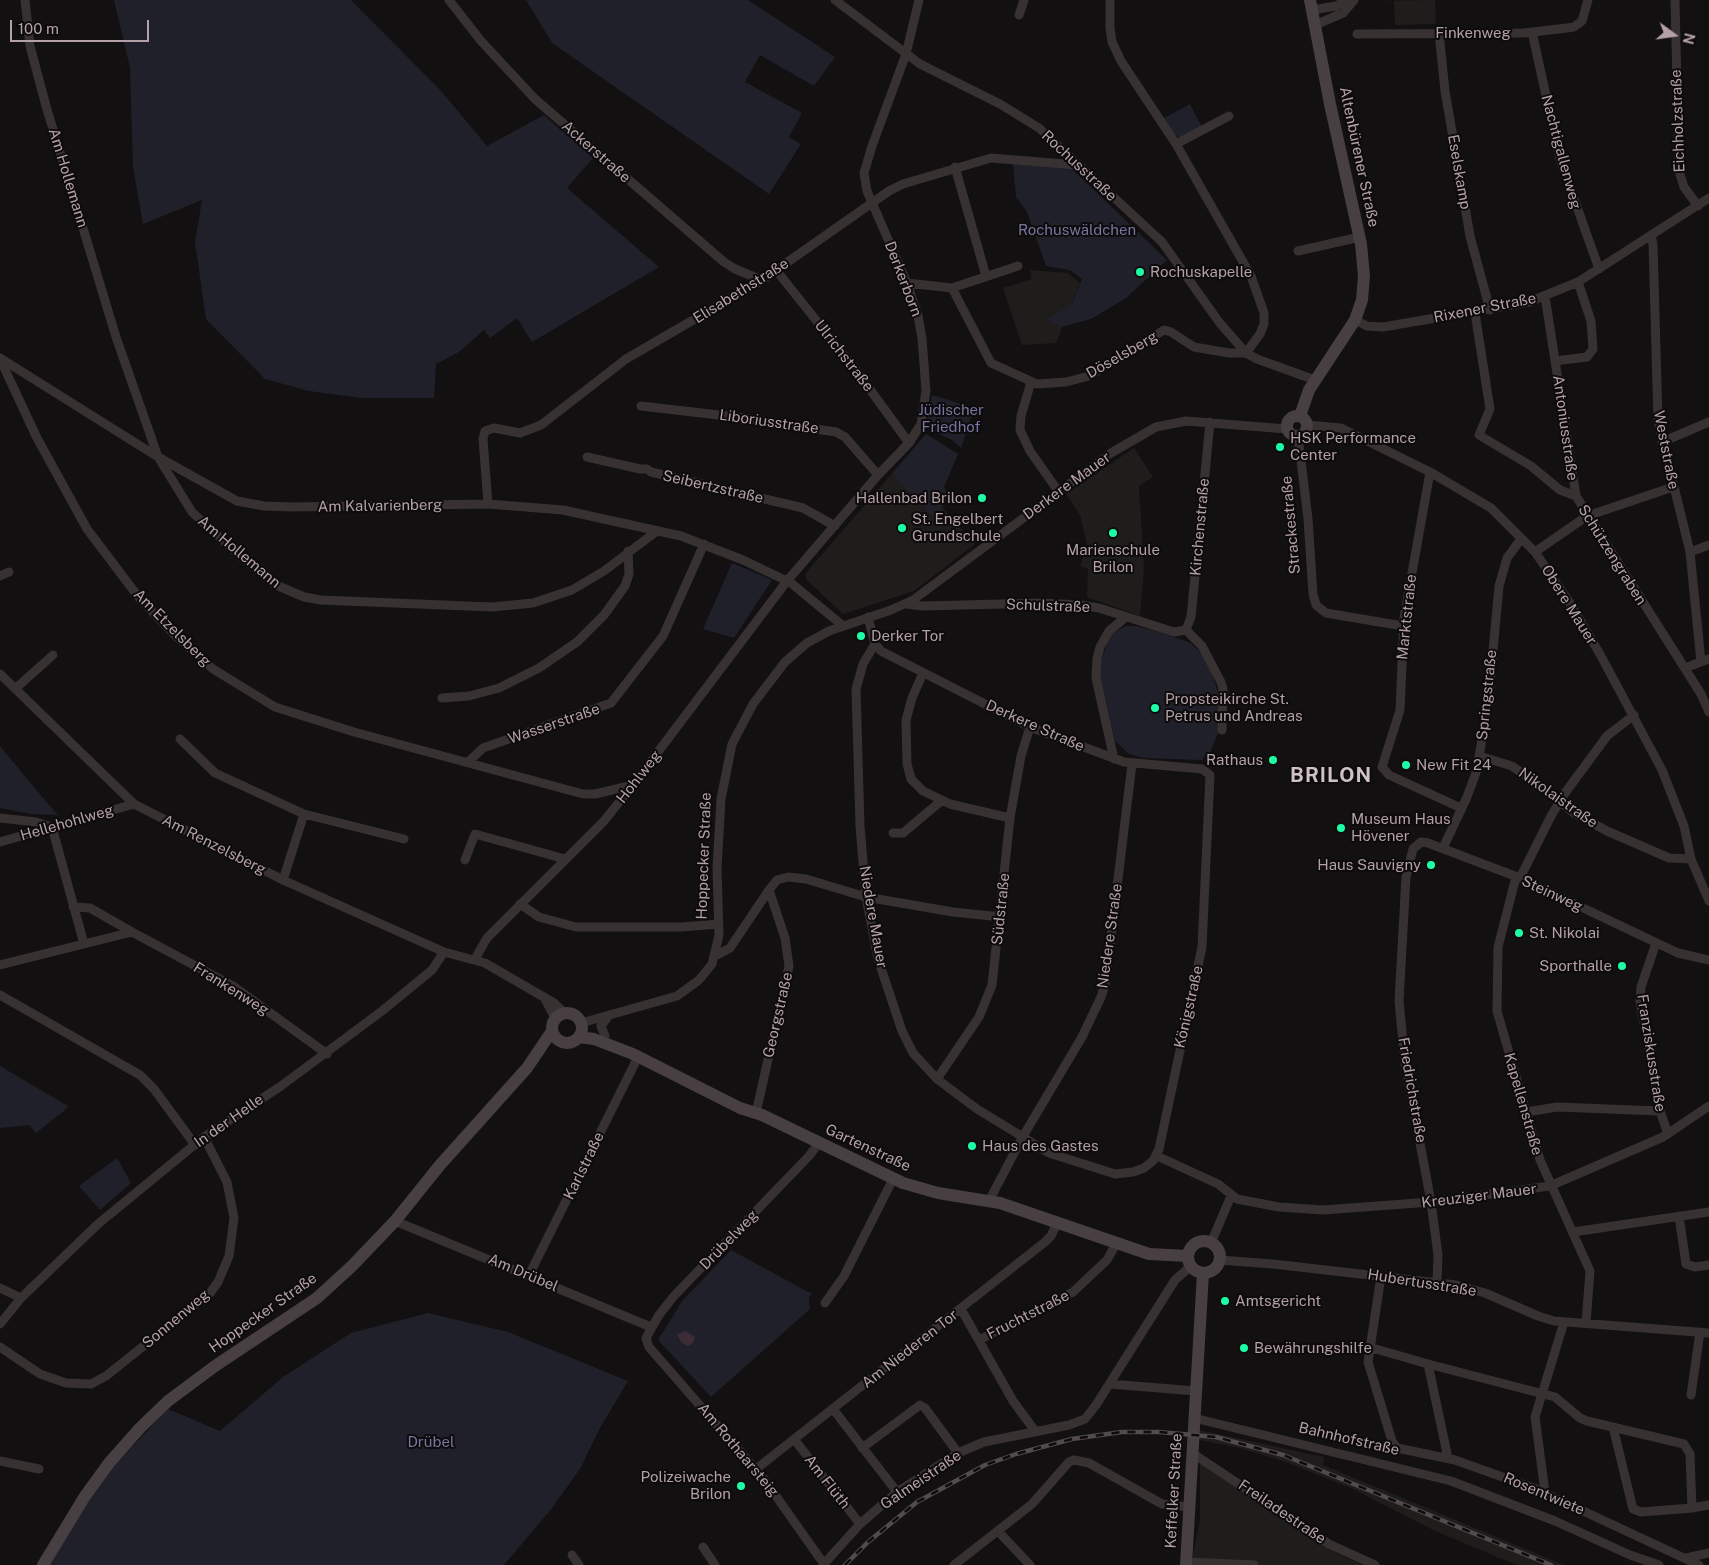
<!DOCTYPE html>
<html>
<head>
<meta charset="utf-8">
<style>
  body { margin:0 }
  #map { position:relative; width:1709px; height:1565px; overflow:hidden; background:#121010; font-family:"Public Sans",sans-serif }
  canvas { display:block }
  .north { position:absolute; left:1649px; top:10px; width:50px; height:50px; -webkit-text-stroke:4px #0d0b0b; paint-order:stroke; rotate:104deg; font-size:14px; font-weight:700; line-height:20px; text-align:center; color:#b4a0a7 }
  .north::after { content:''; display:block; margin:auto; width:18px; height:22px; background:#b4a0a7; clip-path:polygon(50% 0,100% 100%,50% 72%,0 100%) }
  .scale { position:absolute; left:10px; top:20px; width:139px; height:22px; box-sizing:border-box; border:2px solid #b4a0a7; border-top:0; padding-left:6px; font-size:15px; line-height:18px; white-space:nowrap; color:#b4a0a7; -webkit-text-stroke:4px #0d0b0b; paint-order:stroke }
</style>
</head>
<body>
<div id="map">
<canvas width="1709" height="1565"></canvas>
<div class="north">N</div>
<div class="scale">100 m</div>
</div>
<script>
const c = document.querySelector('canvas').getContext('2d');
c.lineJoin = 'round';
function paint(path, color) {
  c.fillStyle = color;
  c.fill(path, 'evenodd');
}
function toPath(rows) {
  const path = new Path2D();
  for (const r of rows) {
    if (r.length === 3) {
      path.moveTo(r[0] + r[2], r[1]);
      path.arc(r[0], r[1], r[2], 0, 2 * Math.PI);
      continue;
    }
    path.moveTo(r[0], r[1]);
    for (let i = 2; i < r.length; i += 2) path.lineTo(r[i], r[i + 1]);
  }
  return path;
}
function trace(path, color, width, dash) {
  c.strokeStyle = color;
  c.lineWidth = width;
  c.lineCap = dash ? 'butt' : 'round';
  c.setLineDash(dash || []);
  c.stroke(path);
}
function drawText(font, color, halo, rows, align = 'center') {
  c.font = font + ' "Public Sans",sans-serif';
  c.lineWidth = 4;
  c.setLineDash([]);
  c.textBaseline = 'middle';
  c.strokeStyle = halo;
  c.fillStyle = color;
  for (const [text, x, y, turn = 0] of rows) {
    c.save();
    c.translate(x, y);
    c.rotate((+turn || 0) * Math.PI / 180);
    c.textAlign = isNaN(turn) ? turn : align;
    if (halo) c.strokeText(text, 0, 0);
    c.fillText(text, 0, 0);
    c.restore();
  }
}
paint(toPath([
  [1435,0,1436,24,1395,25,1394,1,1364,1],
  [1030,270,1068,273,1080,283,1056,343,1022,345,1003,288,1032,279],
  [926,434,958,454,944,487,949,499,942,507,975,544,914,591,843,614,807,580,805,574],
  [1134,448,1153,477,1139,486,1144,568,1140,616,1087,597,1088,569,1080,566,1087,544,1080,515,1066,494],
  [1199,1430,1324,1457,1323,1465,1564,1565,1516,1565,1433,1530,1353,1489,1286,1462,1240,1448,1199,1440],
  [1200,1459,1304,1533,1338,1554,1363,1565,1191,1565,1200,1519]
]), '#1f1c1c');
paint(toPath([
  [114,0,351,0,442,92,487,146,544,115,593,158,567,188,659,267,532,342,517,318,490,338,484,330,459,352,436,364,434,398,361,398,309,391,265,379,206,319,195,242,202,200,143,224,133,167,130,68],
  [526,0,748,0,835,57,814,86,760,55,745,82,802,113,789,137,801,144,769,194,552,43],
  [1190,104,1202,127,1181,138,1176,136,1164,118],
  [1013,164,1069,166,1167,260,1126,298,1091,319,1061,327,1047,319,1072,304,1082,279,1070,270,1046,266,1027,212,1016,197],
  [932,395,974,408,961,448,952,440,926,428],
  [926,434,958,454,944,487,949,499,933,516,892,474],
  [732,563,772,580,734,638,703,629],
  [1126,626,1136,626,1162,633,1191,643,1202,654,1211,671,1219,695,1219,731,1210,752,1207,752,1202,760,1143,758,1129,754,1115,741,1100,678,1101,660,1111,634],
  [0,746,38,792,58,815,31,814,0,808],
  [0,1066,68,1106,64,1111,36,1133,29,1125,0,1128],
  [117,1158,131,1183,100,1210,79,1186],
  [731,1250,812,1294,809,1297,810,1309,711,1397,658,1340,682,1301],
  [428,1313,508,1332,628,1381,600,1428,580,1469,552,1508,504,1565,49,1565,82,1509,112,1468,168,1409,220,1431,283,1377,351,1333]
]), '#20202a');
paint(toPath([
  [685,1331,695,1337,693,1343,688,1346,682,1343,677,1335]
]), '#3d2b36');
trace(toPath([
  [25,0,30,46,46,106,116,337,158,457,192,512,230,547,274,584,304,597,321,600,492,607,533,603,572,590,604,571,657,531],
  [449,0,481,41,535,99,724,262,735,269,762,280],
  [835,0,920,64,1000,104,1039,128,1162,242,1219,322,1246,353,1257,359,1315,380],
  [1675,0,1679,171,1684,187,1698,206],
  [1312,10,1336,6,1347,0],
  [1019,15,1024,0],
  [1315,25,1343,13,1354,0],
  [1532,32,1560,159,1599,269],
  [1439,33,1445,91,1470,236,1490,310],
  [1357,34,1524,33,1567,28,1574,27,1582,21,1588,0],
  [1176,144,1229,116],
  [955,167,986,276],
  [1651,235,1653,244,1658,421,1690,552,1701,662],
  [1298,251,1360,237],
  [776,270,855,369,909,443],
  [907,283,952,288,1018,266],
  [952,288,991,363,1037,384,1066,382,1089,376,1164,330,1171,332,1194,347,1229,353,1246,353,1260,334,1264,324,1264,313,1251,276,1176,144,1121,61,1112,42,1110,28,1110,0],
  [1545,296,1576,496,1701,694,1709,712],
  [1475,313,1490,409,1479,435,1531,466,1560,490,1576,496],
  [1355,320,1367,326,1383,327,1529,302,1578,282,1709,198],
  [0,358,158,457,237,501,264,506,292,507,488,504,563,510,681,536,743,560,791,583,842,625],
  [0,359,37,438,87,529,140,599,178,638,213,669,275,707,354,732,583,794,595,794,633,785],
  [1555,361,1587,357,1593,349,1591,321,1578,282],
  [1031,382,1021,416,1020,430,1030,451,1058,491],
  [641,406,736,417,836,432,845,437,878,475],
  [1307,425,1341,428,1430,472,1491,508,1535,552,1572,606,1601,656,1662,770,1684,826,1691,859,1709,901],
  [1298,436,1308,519,1313,594,1316,605,1326,613,1403,626],
  [1662,442,1709,422],
  [587,457,640,469,647,469,651,472,803,508,835,526],
  [1430,472,1404,618,1400,710,1382,767,1389,775,1461,808],
  [488,504,483,439,485,431,494,428,520,433,541,425,626,359,762,280,889,191,903,184,991,158,1077,165],
  [1535,552,1587,516,1673,487],
  [1690,552,1709,545],
  [0,576,9,572],
  [907,604,922,606,1042,603,1080,605,1099,608,1174,632,1186,630],
  [868,617,875,644,881,651,1030,727,1124,762,1202,769,1210,775,1202,947,1159,1149,1153,1161,1144,1168,1133,1172,1115,1174,1049,1153,977,1109,937,1079,913,1053,902,1031,878,959,866,897,860,826,856,689,863,664,875,644],
  [1186,630,1191,617,1210,422],
  [1186,630,1202,646,1221,682,1223,689,1222,730],
  [1685,668,1709,659],
  [923,673,912,698,906,720,907,764,911,779,923,791,950,804,1010,818],
  [0,674,134,804,283,880,444,952,485,963,554,1003,565,1013],
  [15,689,53,655],
  [442,698,469,696,499,688,539,668,577,642,604,615,625,586,629,574,628,551],
  [180,739,215,773,304,814,404,839],
  [1479,756,1512,766,1546,790,1574,813,1607,831,1669,858,1691,859],
  [1114,759,1096,678,1097,659,1100,647,1109,631,1126,617],
  [468,762,483,748,611,703,663,636,704,544],
  [0,818,36,822,52,827],
  [52,827,84,944],
  [893,833,903,833,941,801],
  [0,842,134,804],
  [1443,848,1467,797,1477,770,1489,694,1499,586,1507,558,1521,539],
  [465,860,475,834,565,859],
  [1516,877,1498,947,1497,1011,1540,1160,1590,1271,1586,1323],
  [1520,878,1551,816,1565,793,1607,736,1634,715],
  [283,880,304,814],
  [520,904,539,917,576,927,681,927,719,924],
  [73,907,90,908,132,932],
  [1656,943,1641,987,1640,1001,1660,1111,1668,1134],
  [715,956,730,948,769,890,777,880,788,877,806,879,866,897,953,912,1001,917],
  [475,959,487,938,604,821,633,785,787,581,878,475,909,443,921,424,926,391,922,338,918,316,907,283,867,191,864,173,872,146,906,54,919,0],
  [0,965,132,932,233,986,327,1054],
  [0,995,140,1075,154,1089,195,1145],
  [545,999,555,1018],
  [581,1023,677,996,699,980,712,964,719,935,717,868,721,799,732,744,753,704,785,662,807,643,829,631,891,610,913,600,1111,453,1156,427,1186,421,1287,429],
  [605,1036,601,1026,609,1015],
  [937,1079,979,1017,992,985,1010,818,1021,756,1030,727],
  [1526,1112,1557,1107,1660,1111],
  [756,1113,789,966,785,938,769,890],
  [819,1143,809,1156,674,1296,659,1315,646,1338,649,1347,764,1479,824,1564],
  [1157,1156,1218,1184,1237,1199,1279,1207,1323,1210,1431,1202,1550,1186,1663,1137,1709,1106],
  [989,1201,1022,1138,1082,1037,1101,997,1105,985,1132,764],
  [1679,1216,1686,1264,1695,1267,1709,1265],
  [395,1221,651,1327],
  [1573,1232,1709,1212],
  [1211,1243,1231,1196],
  [1219,1260,1273,1264,1456,1285,1485,1293,1538,1316,1554,1321,1709,1333],
  [529,1275,638,1057],
  [1381,1276,1368,1362,1392,1441,1397,1448,1455,1460,1536,1489,1699,1565],
  [1437,1282,1438,1255,1431,1202,1405,1063,1399,1001,1406,877,1413,849,1421,842,1428,843,1520,878,1678,953,1709,960],
  [0,1288,21,1298],
  [825,1303,844,1276,893,1179],
  [961,1309,1013,1401,1035,1431],
  [0,1324,21,1298,98,1224,204,1137,281,1086,382,1011,432,970,444,952],
  [979,1340,1073,1292,1107,1260,1116,1244],
  [0,1347,40,1374,66,1383,91,1384,106,1376,210,1293,218,1282,229,1256,234,1218,227,1182,204,1137],
  [1369,1347,1428,1364,1448,1458],
  [1428,1364,1555,1397,1580,1418,1587,1421,1684,1444,1690,1454,1692,1508,1709,1505],
  [1110,1384,1196,1391],
  [1691,1395,1700,1332],
  [833,1409,897,1492],
  [1194,1418,1451,1481,1555,1521,1630,1555,1659,1565],
  [1613,1427,1633,1509,1641,1512,1692,1508],
  [794,1439,860,1524],
  [862,1448,920,1405,925,1408,958,1453],
  [1192,1453,1329,1544,1375,1565],
  [0,1461,39,1469],
  [756,1469,1045,1242,1051,1236,1057,1223],
  [1545,1492,1535,1417,1564,1322],
  [998,1531,1030,1565],
  [703,1547,715,1565],
  [572,1555,579,1565],
  [1686,1558,1709,1553],
  [1187,1562,1254,1565],
  [823,1565,860,1524,897,1492,958,1453,984,1442,1069,1425,1085,1419,1096,1405,1175,1280,1191,1266],
  [954,1565,1032,1504,1069,1462,1074,1460,1089,1463,1162,1504,1189,1507]
]), '#373132', 9);
trace(toPath([
  [1297,426,10],
  [1300,416,1309,390,1355,320,1362,300,1364,276,1361,244,1330,104,1310,0],
  [567,1028,15],
  [579,1037,594,1039,633,1054,740,1108,762,1115,903,1183,938,1193,1000,1203,1149,1254,1188,1256],
  [1204,1257,16],
  [43,1565,85,1496,109,1463,140,1428,168,1401,215,1366,317,1298,352,1266,395,1221,440,1165,527,1068,552,1031],
  [1186,1565,1203,1273]
]), '#473f41', 12);
const rail = toPath([
  [845,1565,868,1542,917,1502,985,1465,1016,1454,1072,1439,1122,1432,1159,1432,1216,1437,1283,1455,1551,1565]
]);
trace(rail, '#524a4c', 4.5);
trace(rail, '#0d0b0b', 2.5, [8]);
for (const [x, y, r, color] of [
  [1140,272,5,"#1cfea6"],
  [1280,447,5,"#1cfea6"],
  [982,498,5,"#1cfea6"],
  [902,528,5,"#1cfea6"],
  [1113,533,5,"#1cfea6"],
  [861,636,5,"#1cfea6"],
  [1155,708,5,"#1cfea6"],
  [1273,760,5,"#1cfea6"],
  [1406,765,5,"#1cfea6"],
  [1341,828,5,"#1cfea6"],
  [1431,865,5,"#1cfea6"],
  [1519,933,5,"#1cfea6"],
  [1622,966,5,"#1cfea6"],
  [972,1146,5,"#1cfea6"],
  [1225,1301,5,"#1cfea6"],
  [1244,1348,5,"#1cfea6"],
  [741,1486,5,"#1cfea6"]
]) {
  const dot = new Path2D();
  dot.arc(x, y, r, 0, 2 * Math.PI);
  c.fillStyle = color;
  c.fill(dot);
  trace(dot, '#0d0b0b', 2);
}
drawText('15px', '#b4a0a7', '#0d0b0b', [
  ["Finkenweg",1473,33],
  ["Eichholzstraße",1678,121,-92],
  ["Ackerstraße",596,152,41],
  ["Nachtigallenweg",1561,152,75],
  ["Altenbürener Straße",1359,157,78],
  ["Rochusstraße",1079,166,43],
  ["Eselskamp",1459,172,80],
  ["Am Hollemann",68,178,73],
  ["Derkerborn",903,279,69],
  ["Elisabethstraße",741,291,-32],
  ["Rixener Straße",1485,308,-11],
  ["Döselsberg",1122,355,-30],
  ["Ulrichstraße",844,356,52],
  ["Liboriusstraße",769,422,8],
  ["Antoniusstraße",1565,428,82],
  ["Weststraße",1666,450,79],
  ["Derkere Mauer",1067,486,-36],
  ["Seibertzstraße",713,487,13],
  ["Am Kalvarienberg",380,506,-1],
  ["Strackestraße",1291,525,-95],
  ["Kirchenstraße",1200,527,-85],
  ["Am Hollemann",239,552,40],
  ["Schützengraben",1612,555,58],
  ["Obere Mauer",1569,605,58],
  ["Schulstraße",1048,606,2],
  ["Marktstraße",1407,617,-84],
  ["Am Etzelsberg",172,628,45],
  ["Springstraße",1487,695,-84],
  ["Wasserstraße",554,724,-19],
  ["Derkere Straße",1035,726,24],
  ["Hohlweg",639,777,-52],
  ["Nikolaistraße",1558,798,35],
  ["Hellehohlweg",67,823,-16],
  ["Am Renzelsberg",214,845,27],
  ["Hoppecker Straße",704,856,-88],
  ["Steinweg",1552,894,25],
  ["Südstraße",1001,909,-84],
  ["Niedere Mauer",873,917,80],
  ["Niedere Straße",1110,936,-82],
  ["Frankenweg",231,989,32],
  ["Königstraße",1189,1007,-77],
  ["Georgstraße",778,1015,-77],
  ["Franziskusstraße",1651,1053,81],
  ["Friedrichstraße",1412,1090,80],
  ["Kapellenstraße",1523,1104,74],
  ["In der Helle",229,1121,-35],
  ["Gartenstraße",868,1148,25],
  ["Karlstraße",584,1166,-64],
  ["Kreuziger Mauer",1479,1196,-7],
  ["Drübelweg",729,1240,-46],
  ["Am Drübel",523,1273,23],
  ["Hubertusstraße",1422,1283,9],
  ["Hoppecker Straße",263,1313,-35],
  ["Fruchtstraße",1028,1315,-27],
  ["Sonnenweg",176,1319,-40],
  ["Am Niederen Tor",910,1349,-38],
  ["Bahnhofstraße",1349,1439,13],
  ["Am Rothaarsteig",738,1450,50],
  ["Galmeistraße",921,1480,-34],
  ["Am Flüth",827,1482,52],
  ["Keffelker Straße",1174,1491,-87],
  ["Rosentwiete",1544,1494,23],
  ["Freiladestraße",1282,1512,34]
]);
drawText('15px', '#7676a0', '#0d0b0b', [
  ["Rochuswäldchen",1077,230],
  ["Jüdischer",951,410],
  ["Friedhof",951,427],
  ["Drübel",431,1442]
]);
drawText('15px', '#b4a0a7', '#0d0b0b', [
  ["Rochuskapelle",1150,272],
  ["HSK Performance",1290,438],
  ["Center",1290,455],
  ["Hallenbad Brilon",972,498,"right"],
  ["St. Engelbert",912,519],
  ["Grundschule",912,536],
  ["Marienschule",1113,550,"center"],
  ["Brilon",1113,567,"center"],
  ["Derker Tor",871,636],
  ["Propsteikirche St.",1165,699],
  ["Petrus und Andreas",1165,716],
  ["Rathaus",1263,760,"right"],
  ["New Fit 24",1416,765],
  ["Museum Haus",1351,819],
  ["Hövener",1351,836],
  ["Haus Sauvigny",1421,865,"right"],
  ["St. Nikolai",1529,933],
  ["Sporthalle",1612,966,"right"],
  ["Haus des Gastes",982,1146],
  ["Amtsgericht",1235,1301],
  ["Bewährungshilfe",1254,1348],
  ["Polizeiwache",731,1477,"right"],
  ["Brilon",731,1494,"right"]
], 'left');
c.letterSpacing = '1px';
drawText('bold 20px', '#cfc1c6', '#0d0b0b', [
  ["BRILON",1331,776]
]);
c.letterSpacing = '0px';
</script>
</body>
</html>
